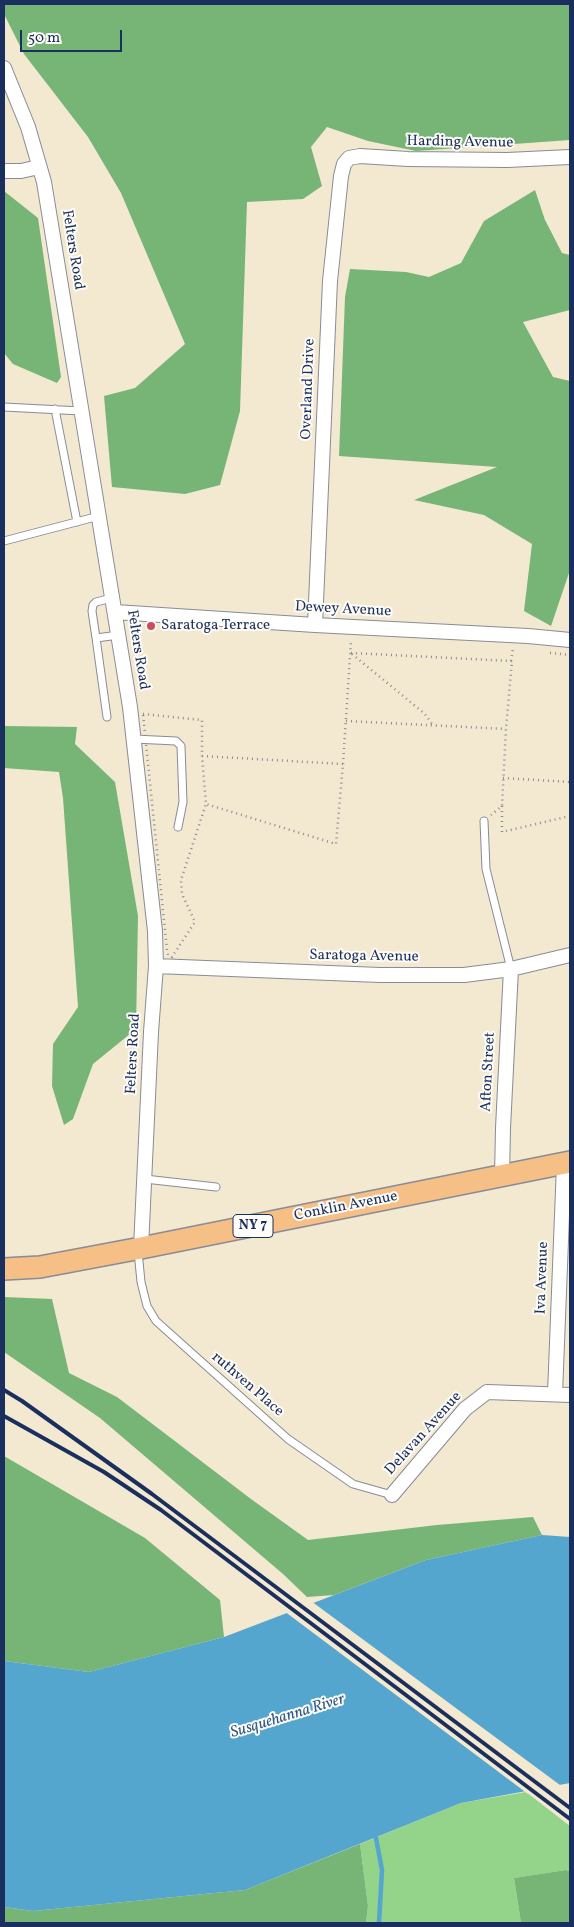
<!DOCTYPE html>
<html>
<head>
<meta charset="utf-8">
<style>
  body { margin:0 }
  #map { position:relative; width:574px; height:1927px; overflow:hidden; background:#f3e8d0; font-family:Vollkorn,serif }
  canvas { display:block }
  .frame { position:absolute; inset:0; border:5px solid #1b2f5e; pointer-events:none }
  .scale { position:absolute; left:20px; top:30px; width:102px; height:22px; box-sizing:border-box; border:2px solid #1b2f5e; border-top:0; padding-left:6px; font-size:15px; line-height:18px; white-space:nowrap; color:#1b2f5e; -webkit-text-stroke:4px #fdfcf7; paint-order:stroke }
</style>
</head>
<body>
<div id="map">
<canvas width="574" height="1927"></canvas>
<div class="frame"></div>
<div class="scale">50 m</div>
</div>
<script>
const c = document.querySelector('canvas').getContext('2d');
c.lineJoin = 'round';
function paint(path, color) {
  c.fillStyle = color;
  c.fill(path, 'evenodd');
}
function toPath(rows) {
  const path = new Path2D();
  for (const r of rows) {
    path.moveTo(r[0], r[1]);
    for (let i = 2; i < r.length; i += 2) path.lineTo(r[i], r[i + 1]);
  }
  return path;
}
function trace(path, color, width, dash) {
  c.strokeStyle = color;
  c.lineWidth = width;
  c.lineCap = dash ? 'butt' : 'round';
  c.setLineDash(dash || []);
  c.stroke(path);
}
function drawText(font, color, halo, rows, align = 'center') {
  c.font = font + ' Vollkorn,serif';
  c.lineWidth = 4;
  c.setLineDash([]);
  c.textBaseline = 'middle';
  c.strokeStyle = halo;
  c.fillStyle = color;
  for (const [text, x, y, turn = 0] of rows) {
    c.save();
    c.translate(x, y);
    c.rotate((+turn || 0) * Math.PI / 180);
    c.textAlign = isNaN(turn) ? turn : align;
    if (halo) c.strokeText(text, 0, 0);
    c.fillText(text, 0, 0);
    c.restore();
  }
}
paint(toPath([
  [526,1792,570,1826,570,1871,566,1870,514,1878,521,1923,366,1923,368,1906,360,1844,461,1803]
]), '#93d38a');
paint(toPath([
  [4,4,570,4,570,140,416,151,368,141,327,127,311,147,322,186,303,199,247,202,240,411,220,485,185,494,112,487,104,396,135,388,185,344,121,193,88,137,24,54,4,14],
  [535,190,545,220,562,253,570,255,570,310,523,322,553,377,570,381,570,570,551,626,524,611,532,544,484,515,414,500,497,467,339,456,345,297,350,269,406,272,429,277,461,263,484,221],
  [4,191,38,218,61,377,57,383,13,364,4,353],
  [4,726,77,727,75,744,115,782,138,916,136,1029,93,1064,73,1119,64,1125,52,1086,53,1044,78,1007,63,798,59,772,4,768],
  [4,1297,52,1299,69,1373,117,1397,251,1499,308,1540,437,1525,533,1517,542,1535,426,1560,334,1595,307,1597,283,1574,100,1418,4,1352],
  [4,1456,145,1538,220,1600,224,1637,89,1672,4,1661],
  [360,1844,368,1906,366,1923,4,1923,4,1907,33,1911,245,1890],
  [566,1870,570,1871,570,1923,521,1923,514,1878]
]), '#76b576');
paint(toPath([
  [542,1535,570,1537,570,1783,461,1803,245,1890,33,1911,4,1907,4,1661,89,1672,224,1637,426,1560]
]), '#54a6cf');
paint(toPath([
  [311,1601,560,1785,562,1787,528,1794,284,1611]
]), '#f3e8d0');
trace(toPath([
  [375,1833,382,1870,379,1923]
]), '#54a6cf', 4.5);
const service = toPath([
  [4,407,81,411],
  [55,409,77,522],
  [4,541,99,516],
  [96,638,92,611,93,605,96,602,112,598],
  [107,717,96,638,119,635],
  [134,739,176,741,181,746,183,802,178,827],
  [484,821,486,869,511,969],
  [145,1179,216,1187],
  [138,1251,141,1282,147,1306,156,1321,288,1439,353,1484,392,1495]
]);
const minor = toPath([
  [4,68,28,127,44,182,130,707,155,931,156,966,151,1032,141,1248],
  [4,171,21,171,39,167],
  [115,612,315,625,528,636,570,640],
  [315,625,330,281,341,176,344,164,349,158,360,156,408,159,507,160,570,157],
  [156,966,380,975,464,975,511,969,570,955],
  [502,1177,503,1128,511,969],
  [555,1394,564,1164],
  [392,1495,465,1409,487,1392,570,1395]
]);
const primary = toPath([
  [4,1269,40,1267,141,1248,570,1162]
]);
trace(service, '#878c97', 9);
trace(minor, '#878c97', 16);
trace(primary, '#878c97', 24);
trace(toPath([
  [351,653,512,661,506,729,502,806,491,815],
  [550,653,570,655],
  [352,654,425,714,432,724],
  [511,661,513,648],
  [143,714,202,720,202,756,206,804,181,880,182,894,195,922,172,957,168,955,167,950,143,714],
  [346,721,506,729],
  [202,756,343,764,336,844,206,804],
  [343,764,351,641],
  [503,778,570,782],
  [502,806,502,832,570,816]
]), '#878c97', 2.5, [1, 4]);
trace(service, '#fff', 7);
trace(minor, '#fff', 14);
trace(primary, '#f5bf86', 21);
trace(toPath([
  [4,1390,22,1401,152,1494,570,1808],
  [4,1416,104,1472,161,1510,570,1819]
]), '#1b2f5e', 4);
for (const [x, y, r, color] of [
  [151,626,5,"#d1495b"]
]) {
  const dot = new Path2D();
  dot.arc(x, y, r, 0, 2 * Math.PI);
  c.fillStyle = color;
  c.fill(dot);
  trace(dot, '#fdfcf7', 2);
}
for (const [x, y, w] of [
  [253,1226,40]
]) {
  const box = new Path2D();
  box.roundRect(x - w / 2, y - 11.5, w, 23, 4);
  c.fillStyle = '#fdfcf7';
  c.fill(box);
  trace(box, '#1b2f5e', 1);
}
drawText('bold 14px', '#1b2f5e', null, [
  ["NY 7",253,1226]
]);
drawText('15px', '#1b2f5e', '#fdfcf7', [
  ["Harding Avenue",460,143,1],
  ["Felters Road",72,250,81],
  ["Overland Drive",309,389,-88],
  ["Dewey Avenue",343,610,3],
  ["Felters Road",137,650,81],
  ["Saratoga Avenue",364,957,1],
  ["Felters Road",134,1054,-87],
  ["Afton Street",489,1072,-87],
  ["Conklin Avenue",346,1207,-11],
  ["Iva Avenue",543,1278,-88],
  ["ruthven Place",247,1385,41],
  ["Delavan Avenue",424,1434,-48]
]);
drawText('15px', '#1b2f5e', '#fdfcf7', [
  ["Saratoga Terrace",161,626]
], 'left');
drawText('italic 16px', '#2f5986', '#fdfcf7', [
  ["Susquehanna River",288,1717,-17]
]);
</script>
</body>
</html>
